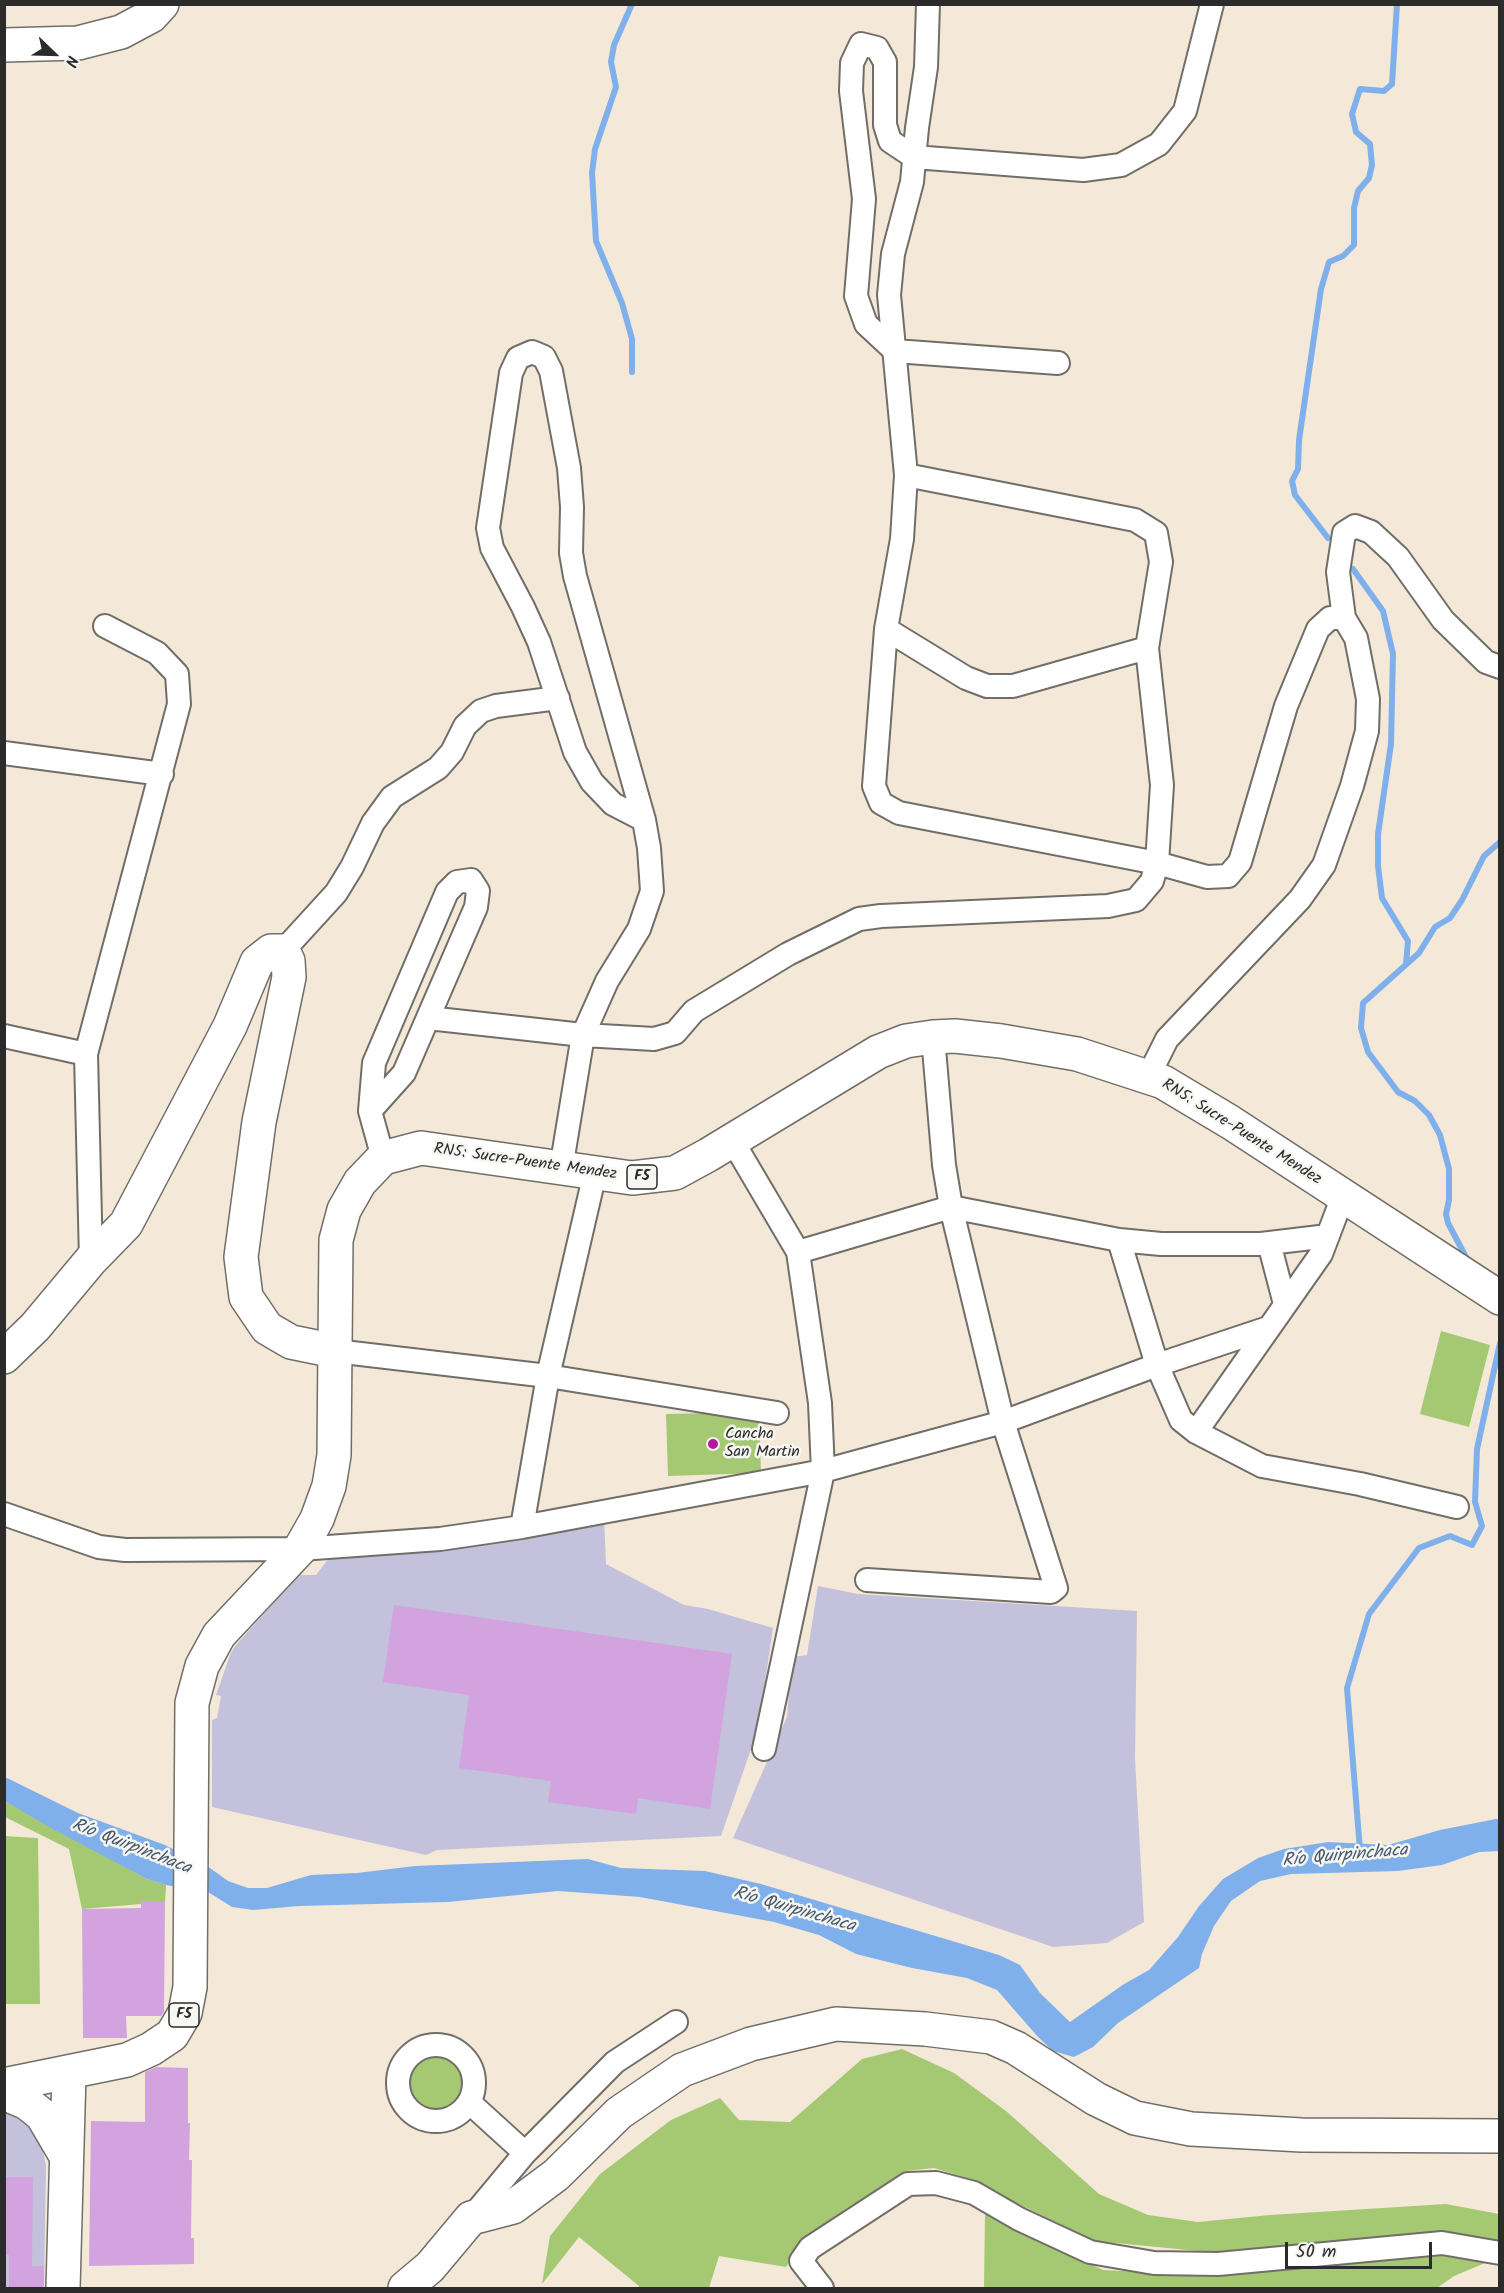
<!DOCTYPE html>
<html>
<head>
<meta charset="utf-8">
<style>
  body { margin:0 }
  #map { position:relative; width:1504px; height:2293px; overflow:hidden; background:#f4e9d8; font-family:Kalam,sans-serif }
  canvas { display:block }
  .frame { position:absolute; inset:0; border:6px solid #2b2b2b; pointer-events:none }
  .north { position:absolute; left:24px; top:24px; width:60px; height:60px; -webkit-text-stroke:4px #f6f6f2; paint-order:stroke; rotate:113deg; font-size:16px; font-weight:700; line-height:24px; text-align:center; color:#2b2b2b }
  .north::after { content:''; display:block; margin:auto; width:21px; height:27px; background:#2b2b2b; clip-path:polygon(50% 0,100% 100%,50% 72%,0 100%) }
  .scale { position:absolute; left:1285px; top:2242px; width:147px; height:27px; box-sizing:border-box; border:3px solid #2b2b2b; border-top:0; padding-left:8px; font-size:18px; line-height:21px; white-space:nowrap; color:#2b2b2b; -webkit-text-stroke:4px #f6f6f2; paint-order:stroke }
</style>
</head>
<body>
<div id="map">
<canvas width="1504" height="2293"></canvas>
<div class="frame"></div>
<div class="north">N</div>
<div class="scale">50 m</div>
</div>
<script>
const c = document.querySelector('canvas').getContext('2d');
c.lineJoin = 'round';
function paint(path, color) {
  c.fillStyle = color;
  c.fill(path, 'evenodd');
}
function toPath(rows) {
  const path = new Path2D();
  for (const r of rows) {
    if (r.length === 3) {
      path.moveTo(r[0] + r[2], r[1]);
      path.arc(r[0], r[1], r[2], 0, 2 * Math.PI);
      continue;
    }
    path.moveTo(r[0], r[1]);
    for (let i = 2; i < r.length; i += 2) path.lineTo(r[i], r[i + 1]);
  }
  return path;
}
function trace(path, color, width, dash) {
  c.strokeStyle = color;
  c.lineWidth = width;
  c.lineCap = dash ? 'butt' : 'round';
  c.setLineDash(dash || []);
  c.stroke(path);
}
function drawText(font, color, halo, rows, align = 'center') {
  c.font = font + ' Kalam,sans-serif';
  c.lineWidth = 5;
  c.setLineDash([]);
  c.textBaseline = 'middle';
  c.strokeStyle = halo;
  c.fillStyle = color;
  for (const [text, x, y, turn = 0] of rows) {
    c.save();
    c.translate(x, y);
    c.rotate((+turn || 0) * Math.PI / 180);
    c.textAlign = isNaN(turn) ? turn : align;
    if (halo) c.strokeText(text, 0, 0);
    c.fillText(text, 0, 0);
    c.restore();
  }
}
paint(toPath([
  [604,1518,606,1564,684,1605,708,1609,773,1628,758,1729,721,1836,437,1850,426,1855,212,1807,212,1720,217,1718,221,1696,216,1695,230,1655,235,1646,299,1575,316,1575,335,1550,439,1551],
  [818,1586,858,1594,1137,1611,1135,1759,1144,1922,1107,1943,1053,1947,733,1838,787,1717,792,1657,807,1655],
  [4,2103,28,2120,41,2141,46,2166,44,2288,5,2288]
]), '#c3c1db');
paint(toPath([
  [1441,1331,1490,1345,1469,1427,1420,1414],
  [759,1412,761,1473,668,1476,666,1414],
  [5,1801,147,1879,166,1885,165,1902,82,1909,69,1849,5,1817],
  [5,1836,38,1838,40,2004,5,2004],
  [902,2049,954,2073,1006,2111,1099,2194,1148,2215,1198,2222,1270,2215,1446,2204,1499,2214,1499,2244,1219,2253,1095,2241,963,2177,934,2168,905,2171,859,2206,800,2245,786,2267,719,2256,709,2288,639,2288,639,2286,579,2237,542,2284,550,2236,600,2174,671,2120,720,2098,739,2120,790,2122,862,2059],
  [436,2083,31],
  [985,2214,1103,2270,1222,2276,1438,2254,1490,2261,1454,2276,1437,2288,984,2288]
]), '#a5c872');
paint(toPath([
  [5,1777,78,1813,165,1845,210,1868,228,1881,248,1888,267,1888,311,1875,357,1873,415,1866,588,1859,621,1868,705,1871,761,1884,999,1955,1020,1965,1040,1993,1070,2022,1124,1984,1149,1970,1178,1937,1199,1906,1223,1879,1258,1858,1284,1849,1328,1842,1388,1845,1440,1830,1496,1819,1499,1819,1500,1851,1479,1852,1442,1865,1398,1871,1291,1874,1260,1881,1231,1901,1214,1926,1202,1954,1199,1968,1118,2023,1093,2047,1074,2057,1053,2051,1038,2037,997,1990,967,1978,912,1968,856,1954,819,1935,774,1922,640,1897,558,1891,448,1902,299,1906,253,1910,232,1907,208,1892,166,1885,147,1879,51,1828,5,1801]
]), '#80b0eb');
trace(toPath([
  [632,4,614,45,611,62,616,87,595,149,592,173,596,241,622,303,632,339,632,372],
  [1328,538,1295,495,1292,481,1298,469,1299,440,1321,289,1329,262,1343,256,1354,245,1354,208,1358,191,1369,178,1372,165,1370,144,1356,132,1352,114,1360,89,1384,91,1392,84,1397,4],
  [1353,569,1383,611,1393,654,1391,744,1378,834,1378,866,1382,898,1408,941,1406,964],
  [1468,1261,1448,1223,1446,1214,1449,1200,1449,1169,1440,1135,1429,1115,1415,1101,1398,1092,1368,1052,1361,1028,1363,1003,1419,953,1435,927,1450,918,1462,900,1484,856,1500,842],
  [1360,1850,1347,1688,1369,1614,1419,1548,1450,1536,1472,1545,1482,1526,1475,1502,1477,1449,1500,1343]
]), '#80b0eb', 6);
paint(toPath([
  [394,1605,732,1654,710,1809,638,1798,636,1814,548,1802,551,1781,459,1768,469,1695,383,1682],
  [141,1901,165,1902,164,2012,161,2016,126,2016,127,2038,83,2038,82,1909,141,1908],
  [156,2067,188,2068,188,2123,190,2123,189,2160,192,2160,191,2238,194,2238,194,2264,89,2266,91,2121,145,2122,145,2072],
  [4,2177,33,2177,32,2266,44,2266,44,2289,9,2289,9,2255,4,2255]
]), '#d2a3de');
const street = toPath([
  [928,4,926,67,917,128,912,182,893,254,889,295,906,475,902,539,886,629,966,678,987,686,1013,686,1147,648],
  [1058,363,895,351,866,324,856,296,864,199,851,91,852,63,861,44,877,48,885,62,885,125,890,141,914,157,1083,170,1121,165,1159,144,1185,111,1212,4],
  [1344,618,1338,572,1344,533,1355,526,1371,532,1398,557,1443,620,1486,662,1500,667],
  [886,629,874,786,881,803,899,813,1157,863,1207,877,1228,876,1240,862,1286,706,1318,629,1330,618,1344,618,1356,638,1368,699,1367,731,1352,786,1324,865,1300,899,1167,1039,1148,1077],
  [4,753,162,774],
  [283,951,336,893,352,867,373,823,392,797,438,768,452,752,465,726,481,711,496,706,558,698],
  [428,1018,583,1035,654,1039,675,1033,694,1011,788,954,859,919,881,916,1108,906,1136,900,1152,881,1157,863,1162,785,1147,648,1161,562,1156,533,1135,520,906,475],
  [4,1036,86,1054],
  [370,1111,404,1073,476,907,478,891,471,880,457,882,447,892,374,1063,370,1111,383,1158],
  [732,1140,798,1252,820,1403,823,1471,764,1749],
  [561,1169,583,1035,607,981,639,929,652,891,649,848,644,820,575,576,571,553,572,507,569,468,551,371,544,357,532,352,518,358,511,373,488,528,492,548,523,607,539,642,575,752,592,782,613,804,644,820],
  [1119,1240,1157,1365,1181,1420,1196,1432,1262,1466,1360,1484,1457,1507],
  [1269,1243,1285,1304],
  [798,1252,951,1207,1119,1240,1161,1244,1261,1244,1328,1236],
  [91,1260,86,1054,179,704,177,674,157,653,105,626],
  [335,1351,548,1376,777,1413],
  [1196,1432,1321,1254,1343,1196],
  [4,1514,99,1547,125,1550,300,1549,440,1539,522,1527,823,1471,1003,1422,1157,1365,1268,1328],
  [522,1527,548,1376,595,1173],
  [867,1580,1051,1592,1056,1588,1003,1422,951,1207,944,1165,933,1037],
  [436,2083,38],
  [469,2102,525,2153],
  [471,2218,525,2153,615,2062,676,2022],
  [822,2288,801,2261,810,2248,908,2184,936,2183,974,2193,1019,2219,1090,2252,1154,2263,1218,2264,1442,2243,1500,2253]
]);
const secondary = toPath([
  [4,45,78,43,121,32,151,16,162,4],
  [4,1357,35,1327,91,1260,126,1224,230,1026,257,962,271,951,283,951,288,961,289,977,259,1122,241,1257,246,1297,267,1328,291,1342,335,1351],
  [405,2288,430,2267,471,2218,513,2207,556,2175,619,2113,682,2070,751,2044,836,2024,925,2029,991,2037,1016,2048,1096,2099,1135,2118,1191,2129,1302,2135,1500,2136]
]);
const primary = toPath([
  [4,2093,27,2103,42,2115,65,2154],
  [63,2288,69,2073]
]);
const highway = toPath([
  [4,2085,127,2060,151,2049,172,2035,185,2013,190,1987,192,1703,202,1666,219,1635,300,1549,317,1519,329,1486,334,1455,336,1240,344,1210,360,1182,383,1158,421,1148,632,1178,675,1173,708,1155,878,1052,906,1041,933,1037,955,1036,1001,1041,1077,1054,1163,1082,1230,1122,1500,1298]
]);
trace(street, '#716e68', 26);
trace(secondary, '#716e68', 36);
trace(primary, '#716e68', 36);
trace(highway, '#716e68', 36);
trace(street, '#fff', 22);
trace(secondary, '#fff', 33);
trace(primary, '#fff', 33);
trace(highway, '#fff', 33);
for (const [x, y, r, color] of [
  [713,1444,6,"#b5179e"]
]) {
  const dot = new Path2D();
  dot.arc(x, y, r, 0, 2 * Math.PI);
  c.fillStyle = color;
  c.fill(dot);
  trace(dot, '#f6f6f2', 2);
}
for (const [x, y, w] of [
  [642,1177,30],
  [184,2015,30]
]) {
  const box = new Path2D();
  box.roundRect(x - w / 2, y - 12, w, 24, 4.5);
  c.fillStyle = '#f6f6f2';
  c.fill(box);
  trace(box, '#2b2b2b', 1.5);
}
drawText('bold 15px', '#2b2b2b', null, [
  ["F5",642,1177],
  ["F5",184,2015]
]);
drawText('16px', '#2b2b2b', '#f6f6f2', [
  ["RN5: Sucre-Puente Mendez",1241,1133,32],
  ["RN5: Sucre-Puente Mendez",525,1163,8]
]);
drawText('16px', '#2b2b2b', '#f6f6f2', [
  ["Cancha",725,1435],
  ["San Martin",725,1453]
], 'left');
drawText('italic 18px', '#495a6e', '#f6f6f2', [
  ["Río Quirpinchaca",131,1848,21],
  ["Río Quirpinchaca",1345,1857,-5],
  ["Río Quirpinchaca",794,1911,16]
]);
</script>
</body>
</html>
